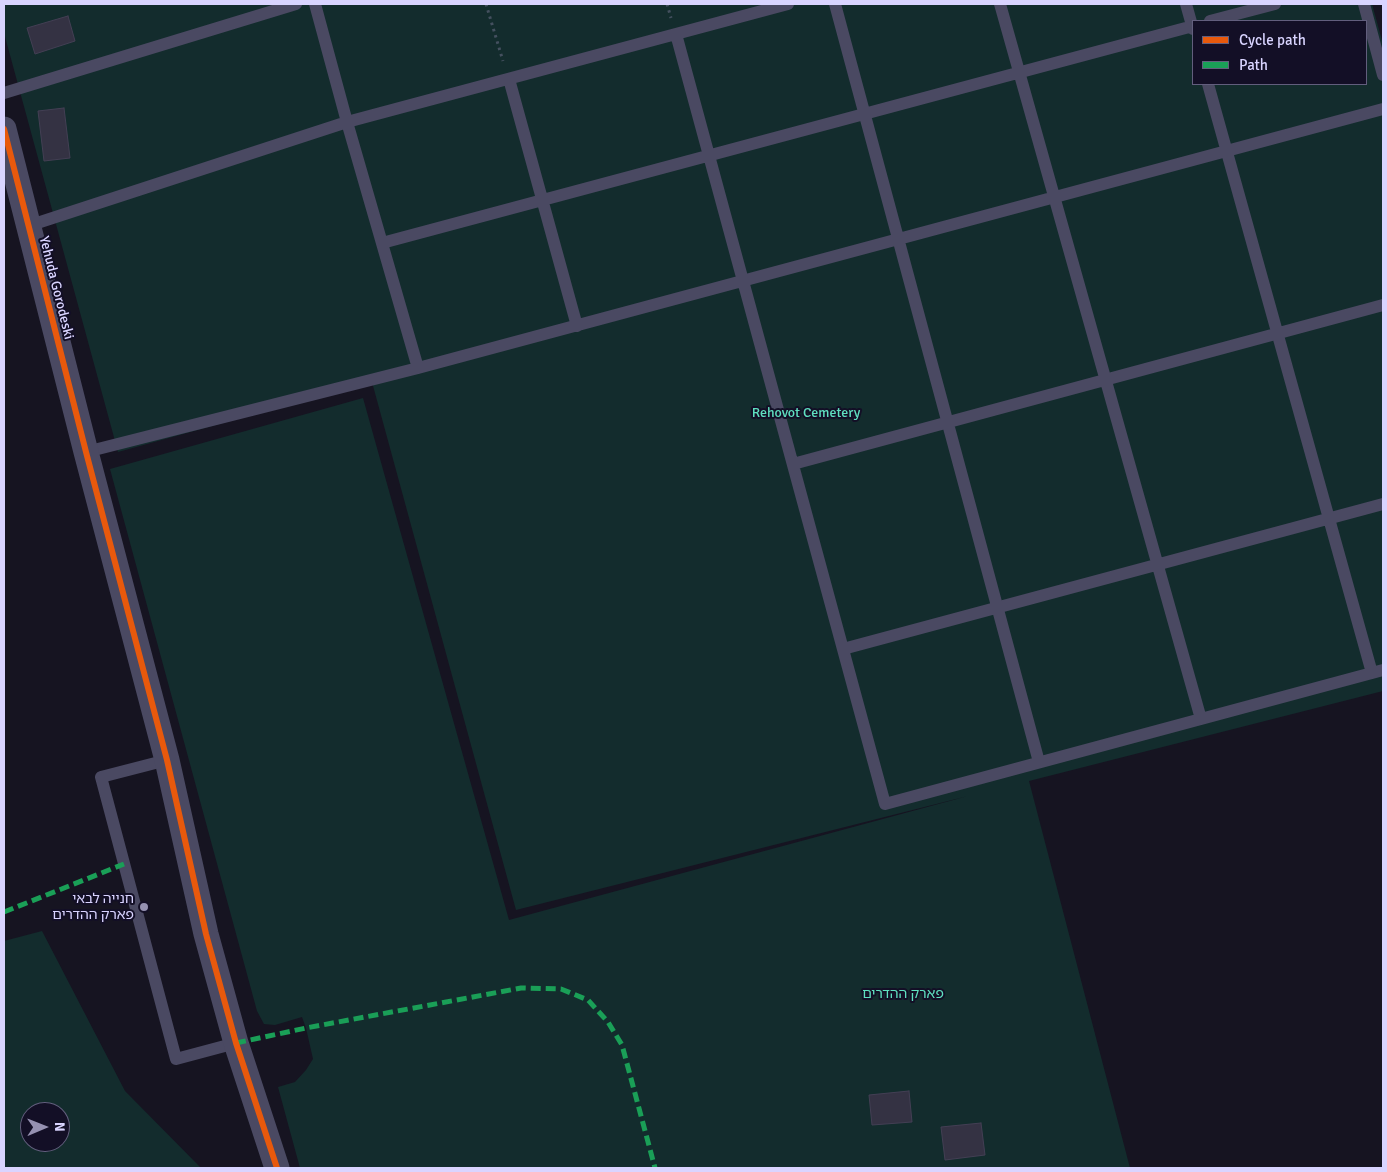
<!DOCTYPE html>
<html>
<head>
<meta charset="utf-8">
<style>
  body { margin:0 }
  #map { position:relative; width:1387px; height:1172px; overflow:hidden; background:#161421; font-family:Signika,sans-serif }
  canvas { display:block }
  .frame { position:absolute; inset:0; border:5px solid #d9d4ff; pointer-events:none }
  .legend { position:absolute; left:1192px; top:20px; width:175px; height:65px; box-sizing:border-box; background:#130f26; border:1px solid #625e7d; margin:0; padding:6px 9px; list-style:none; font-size:15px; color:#d9d4ff }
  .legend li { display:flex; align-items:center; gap:10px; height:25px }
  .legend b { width:25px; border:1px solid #625e7d }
  .north { position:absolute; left:20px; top:1102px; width:50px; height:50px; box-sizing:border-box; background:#130f26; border:1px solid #625e7d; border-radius:50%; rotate:89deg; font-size:14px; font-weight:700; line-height:20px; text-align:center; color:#d9d4ff }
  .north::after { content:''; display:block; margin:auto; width:18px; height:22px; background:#9591b1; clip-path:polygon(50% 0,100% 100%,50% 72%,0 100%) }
</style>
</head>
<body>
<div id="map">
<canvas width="1387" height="1172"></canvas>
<div class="frame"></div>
<ul class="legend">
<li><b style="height:6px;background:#e8590c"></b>Cycle path</li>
<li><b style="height:6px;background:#1a9f57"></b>Path</li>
</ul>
<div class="north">N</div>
</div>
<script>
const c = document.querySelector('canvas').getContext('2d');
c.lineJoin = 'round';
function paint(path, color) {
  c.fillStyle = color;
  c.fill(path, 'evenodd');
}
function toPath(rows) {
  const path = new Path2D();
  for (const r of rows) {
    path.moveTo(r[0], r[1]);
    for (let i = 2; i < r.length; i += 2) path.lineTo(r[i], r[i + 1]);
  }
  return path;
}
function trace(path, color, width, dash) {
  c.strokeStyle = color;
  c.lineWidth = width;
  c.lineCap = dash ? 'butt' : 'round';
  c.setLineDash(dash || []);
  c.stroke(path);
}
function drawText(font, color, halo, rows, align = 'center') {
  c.font = font + ' Signika,"Noto Sans Hebrew",sans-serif';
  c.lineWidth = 4;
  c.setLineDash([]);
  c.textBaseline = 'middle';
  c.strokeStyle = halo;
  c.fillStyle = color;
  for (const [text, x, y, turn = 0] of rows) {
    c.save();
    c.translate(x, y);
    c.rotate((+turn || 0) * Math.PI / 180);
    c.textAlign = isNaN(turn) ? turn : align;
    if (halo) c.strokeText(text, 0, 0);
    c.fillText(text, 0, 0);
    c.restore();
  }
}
paint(toPath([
  [4,4,1372,4,1383,44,1383,691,1029,781,1130,1168,300,1168,278,1087,295,1082,306,1070,313,1059,306,1028,302,1017,275,1025,264,1024,257,1011,110,469,363,398,509,920,968,796,516,910,372,382,118,452,4,33],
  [1193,21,1366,21,1366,84,1193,84],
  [42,931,125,1091,201,1168,4,1168,4,941],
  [30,1112,60,1112,60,1142,30,1142]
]), '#132c2d');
const building = toPath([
  [68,16,75,41,35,54,27,28,68,16],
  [64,108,70,158,44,161,38,111,64,108],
  [909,1091,912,1122,872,1125,869,1095,909,1091],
  [981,1123,985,1155,945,1160,941,1127,981,1123]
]);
paint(building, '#343243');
trace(building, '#433f54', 1);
trace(toPath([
  [486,4,503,61],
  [667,4,671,18]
]), '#44505f', 3, [2.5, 4]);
trace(toPath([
  [315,4,347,122,418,368],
  [835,4,1039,762],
  [1000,4,1201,719],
  [1186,4,1193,29],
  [1364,4,1383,75],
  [1210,21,1275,4],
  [676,34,885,804,1383,670],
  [509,79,577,326],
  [1208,84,1372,673],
  [4,93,296,4],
  [28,226,347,122,788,4],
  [382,243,1193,26],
  [86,452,418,368,1383,109],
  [793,464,1383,305],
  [843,649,1383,504],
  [167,760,101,777,176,1059,236,1043]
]), '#4a4962', 12);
trace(toPath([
  [4,129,86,452,167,760,206,934,236,1043,277,1168]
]), '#4a4962', 25);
trace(toPath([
  [4,912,124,864],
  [236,1043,306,1028,521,988,561,989,588,1000,608,1022,622,1045,655,1168]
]), '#1a9f57', 5, [10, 5]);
trace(toPath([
  [4,129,86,452,167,760,206,934,236,1043,277,1168]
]), '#e8590c', 6);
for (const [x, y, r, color] of [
  [144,907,5,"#9591b1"]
]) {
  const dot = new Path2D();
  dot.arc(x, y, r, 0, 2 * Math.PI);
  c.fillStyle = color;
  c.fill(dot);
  trace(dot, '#130f26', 2);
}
drawText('14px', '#d9d4ff', '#130f26', [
  ["Yehuda Gorodeski",56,288,76]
]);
drawText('14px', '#5fe0c0', '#130f26', [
  ["Rehovot Cemetery",806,413],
  ["פארק ההדרים",903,994]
]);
drawText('14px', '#d9d4ff', '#130f26', [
  ["חנייה לבאי",134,899],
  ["פארק ההדרים",134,915]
], 'right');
</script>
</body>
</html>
